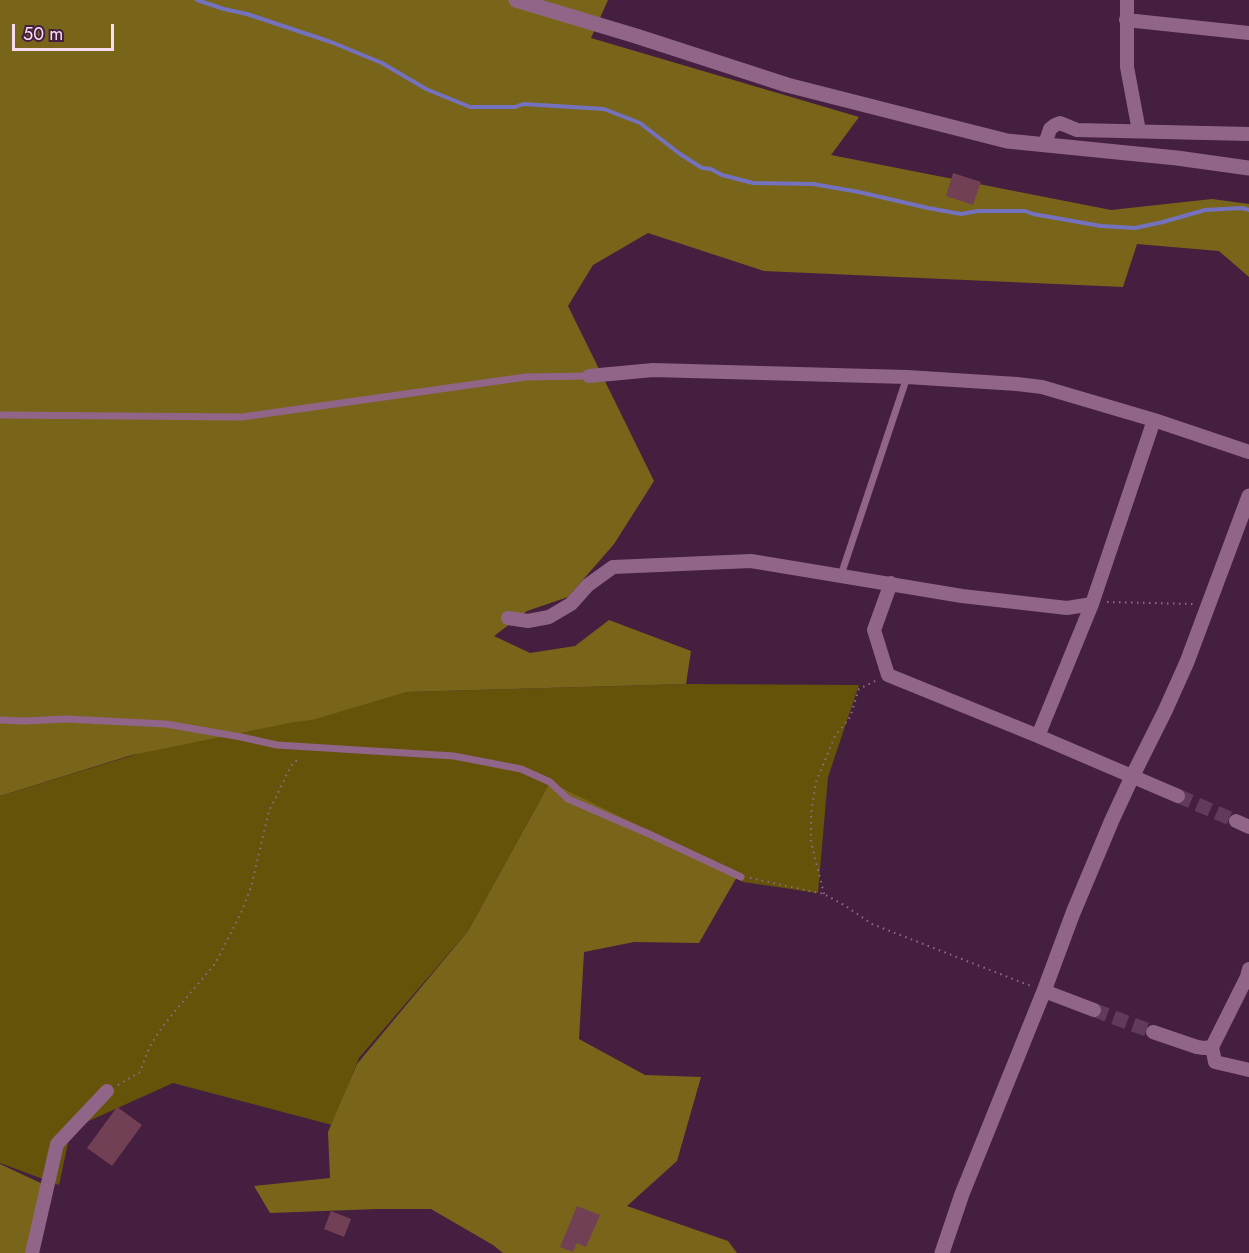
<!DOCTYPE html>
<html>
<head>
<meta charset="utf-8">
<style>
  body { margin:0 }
  #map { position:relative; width:1249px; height:1253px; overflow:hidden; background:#451f3f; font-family:Jost,sans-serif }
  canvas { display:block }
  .scale { position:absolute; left:12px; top:24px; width:102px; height:27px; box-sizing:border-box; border:3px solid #f6dcf0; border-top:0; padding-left:8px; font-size:18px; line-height:21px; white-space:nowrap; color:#f6dcf0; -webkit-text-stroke:4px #451f3f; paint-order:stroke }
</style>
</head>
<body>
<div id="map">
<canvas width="1249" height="1253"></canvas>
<div class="scale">50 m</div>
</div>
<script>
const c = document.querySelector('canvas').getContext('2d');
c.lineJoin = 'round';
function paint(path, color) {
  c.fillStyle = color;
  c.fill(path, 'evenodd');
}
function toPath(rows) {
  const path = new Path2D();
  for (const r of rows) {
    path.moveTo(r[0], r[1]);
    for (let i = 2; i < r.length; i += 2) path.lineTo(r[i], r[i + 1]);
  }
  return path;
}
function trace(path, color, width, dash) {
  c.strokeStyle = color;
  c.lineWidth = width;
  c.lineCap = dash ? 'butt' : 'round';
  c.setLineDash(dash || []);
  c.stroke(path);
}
paint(toPath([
  [686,684,859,685,828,777,818,893,743,882,550,782,468,931,359,1058,332,1125,173,1083,71,1129,59,1185,0,1163,0,796,209,732,406,692]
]), '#65530a');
paint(toPath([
  [0,0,608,0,591,38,859,117,831,155,1111,210,1212,199,1249,204,1249,277,1219,251,1137,244,1123,287,764,271,648,233,593,265,568,306,654,481,614,544,568,597,527,611,494,636,530,653,575,646,609,620,691,651,686,684,406,692,312,720,294,722,132,755,0,796],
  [550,782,738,875,699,943,634,942,584,952,579,1039,645,1075,701,1077,677,1161,627,1206,728,1241,737,1253,503,1253,493,1245,431,1209,377,1209,270,1213,254,1186,330,1178,328,1132,357,1064,468,931],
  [0,1164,47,1186,32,1253,0,1253]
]), '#79651a');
trace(toPath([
  [197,0,224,9,247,14,331,42,382,63,426,89,470,107,515,107,523,104,604,109,640,123,680,154,702,168,711,169,722,175,753,183,813,184,859,192,928,208,961,214,978,211,1025,211,1033,214,1101,226,1135,228,1163,222,1205,210,1242,208,1249,210]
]), '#7472be', 4);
paint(toPath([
  [953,173,981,182,973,205,946,196],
  [117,1107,142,1125,112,1166,87,1148],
  [577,1206,600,1215,586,1247,577,1243,573,1252,560,1247],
  [331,1211,351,1219,344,1237,324,1229]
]), '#724055');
trace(toPath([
  [1178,796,1236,821],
  [1094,1010,1153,1032]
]), '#603b5a', 14, [14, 7]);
trace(toPath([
  [1107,602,1194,604],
  [750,878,824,894,844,905,872,924,1031,986],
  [824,894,811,842,811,814,816,782,835,736,850,717,859,689,877,680],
  [118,1085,140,1072,150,1046,161,1029,175,1011,215,964,241,913,251,887,269,811,291,766,300,757]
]), '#8e6d88', 2, [1.5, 4.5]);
trace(toPath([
  [0,415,242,417,526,377,589,376],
  [841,575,907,377],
  [0,720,24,721,66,719,166,724,241,737,277,745,454,756,521,769,550,782,568,799,649,834,741,877]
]), '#916588', 7);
trace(toPath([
  [1127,0,1127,67,1139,131],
  [1126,20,1249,33],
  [1045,144,1050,129,1055,125,1060,123,1077,130,1249,134],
  [589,376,653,370,907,377,1017,384,1042,387,1154,420,1249,452],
  [1154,420,1092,604,1038,736,1178,796],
  [891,583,874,630,888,675,1038,736],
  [508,618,528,621,549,617,571,604,588,585,613,567,751,561,962,596,1067,608,1092,604],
  [1236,821,1249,827],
  [1044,991,1094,1010],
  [1153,1032,1197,1047,1204,1048,1212,1047,1215,1062,1249,1070],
  [1212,1047,1247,977,1249,969],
  [32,1253,57,1144,107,1091]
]), '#916588', 14);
trace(toPath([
  [516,0,636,36,787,85,1007,141,1177,158,1249,168],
  [942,1253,962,1194,1044,991,1073,913,1112,820,1132,777,1165,711,1187,662,1249,496]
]), '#916588', 15);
</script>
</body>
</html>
